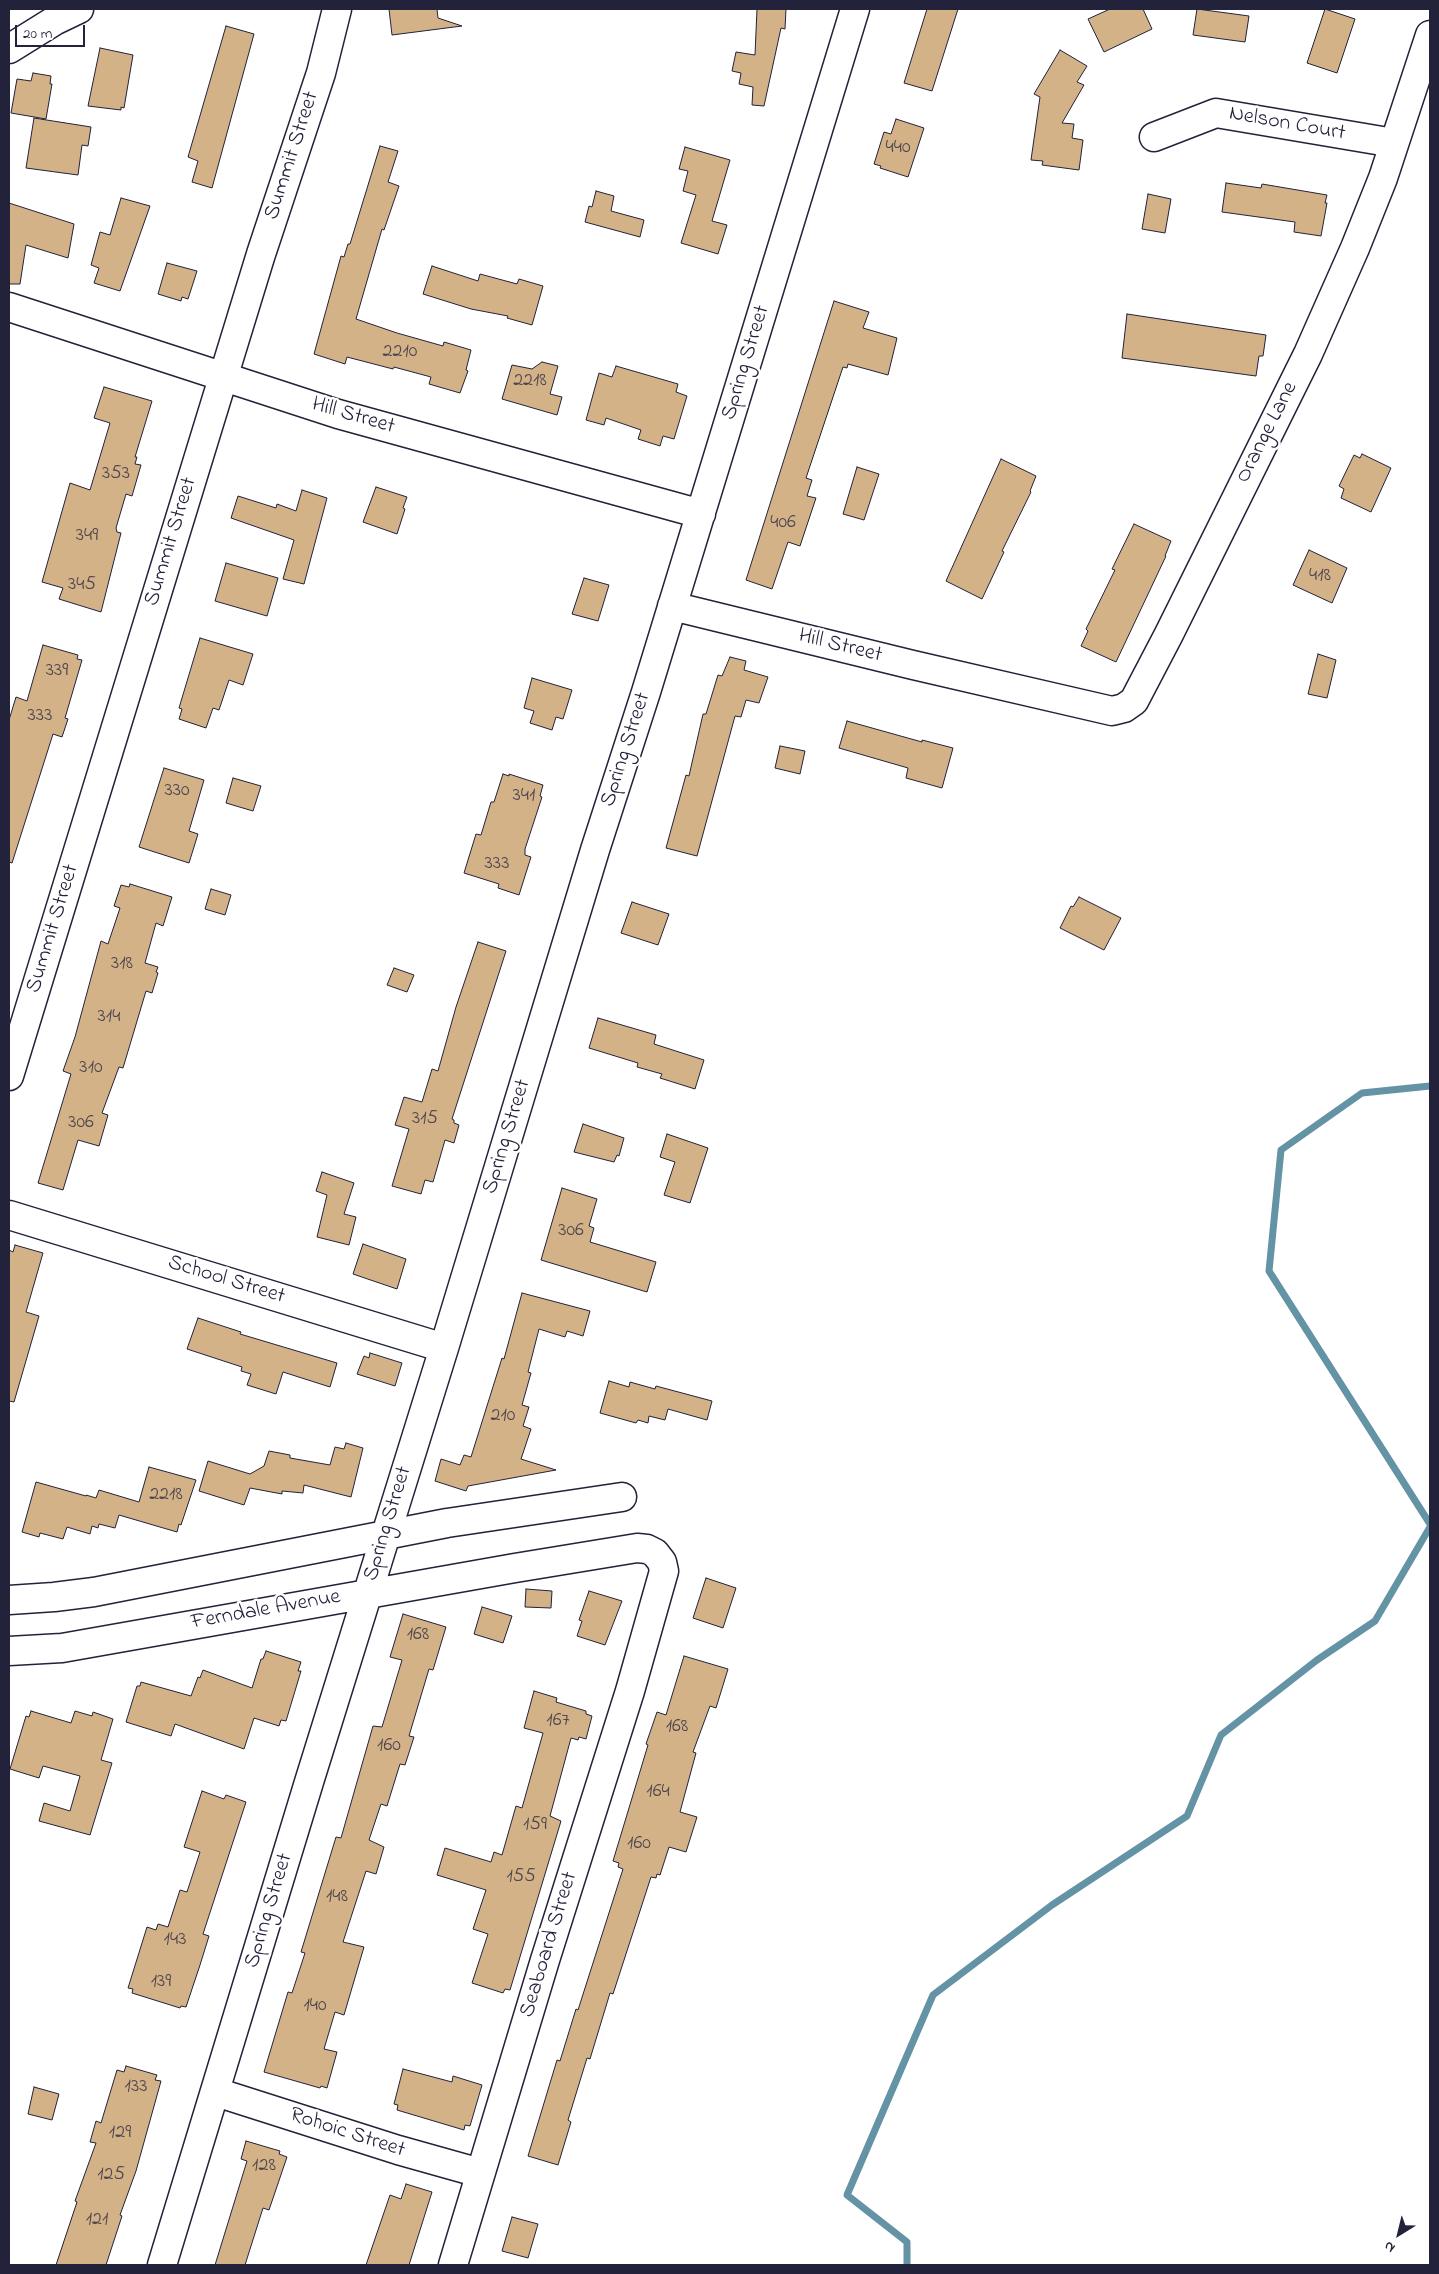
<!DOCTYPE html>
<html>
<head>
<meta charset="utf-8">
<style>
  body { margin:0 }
  #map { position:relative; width:1439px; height:2274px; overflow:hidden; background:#fff; font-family:"Indie Flower",sans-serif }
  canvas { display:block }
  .frame { position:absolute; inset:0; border:10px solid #22223b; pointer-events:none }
  .north { position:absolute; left:1374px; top:2209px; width:50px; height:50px; -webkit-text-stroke:4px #fff; paint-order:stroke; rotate:216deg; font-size:14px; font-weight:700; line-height:20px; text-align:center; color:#22223b }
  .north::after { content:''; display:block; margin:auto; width:18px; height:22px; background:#22223b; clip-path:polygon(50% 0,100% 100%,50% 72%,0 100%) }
  .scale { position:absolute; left:15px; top:25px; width:70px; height:22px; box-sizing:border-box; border:2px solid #22223b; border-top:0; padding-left:6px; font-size:15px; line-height:18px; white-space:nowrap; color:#22223b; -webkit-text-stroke:4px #fff; paint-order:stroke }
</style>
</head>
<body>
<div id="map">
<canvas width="1439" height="2274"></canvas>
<div class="frame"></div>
<div class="north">N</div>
<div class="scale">20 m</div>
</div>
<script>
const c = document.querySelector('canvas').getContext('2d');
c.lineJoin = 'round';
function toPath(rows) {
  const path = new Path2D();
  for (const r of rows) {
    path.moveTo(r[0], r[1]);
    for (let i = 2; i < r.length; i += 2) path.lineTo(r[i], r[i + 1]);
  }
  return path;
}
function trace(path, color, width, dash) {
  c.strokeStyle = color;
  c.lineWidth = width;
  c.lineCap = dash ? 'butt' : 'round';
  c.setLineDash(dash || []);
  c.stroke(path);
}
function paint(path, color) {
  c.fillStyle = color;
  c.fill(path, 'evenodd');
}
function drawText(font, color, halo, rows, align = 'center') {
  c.font = font + ' "Indie Flower",sans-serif';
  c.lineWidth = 5;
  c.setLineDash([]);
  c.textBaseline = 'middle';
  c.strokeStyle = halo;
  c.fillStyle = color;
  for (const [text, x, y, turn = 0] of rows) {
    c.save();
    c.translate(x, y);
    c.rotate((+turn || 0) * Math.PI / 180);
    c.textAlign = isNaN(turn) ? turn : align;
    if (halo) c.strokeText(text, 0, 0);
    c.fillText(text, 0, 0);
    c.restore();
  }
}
trace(toPath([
  [1430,1086,1362,1093,1281,1150,1269,1271,1430,1524],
  [907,2265,907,2242,847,2195,933,1995,1052,1905,1187,1816,1221,1735,1317,1660,1375,1621,1430,1527]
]), '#6393a4', 7);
const building = toPath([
  [389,9,437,9,438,18,462,26,392,35,389,9],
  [757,9,786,9,785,29,781,28,764,106,752,105,753,87,739,84,741,73,732,71,736,52,755,55,757,9],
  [927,9,958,9,932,91,904,83,927,9],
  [1110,9,1143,9,1152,29,1104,52,1088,19,1110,9],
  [1197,9,1249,16,1245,42,1193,35,1197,9],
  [1325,9,1355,19,1337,73,1307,63,1325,9],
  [226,26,254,34,212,188,192,182,198,161,188,157,226,26],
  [100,48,133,55,124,108,121,107,121,110,88,106,100,48],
  [1060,50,1087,66,1077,82,1084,85,1062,123,1074,124,1072,138,1083,140,1079,170,1042,165,1043,161,1031,160,1040,97,1034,94,1060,50],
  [33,73,51,76,50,84,52,84,46,119,11,113,17,79,31,81,33,73],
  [34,118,91,127,88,146,82,145,78,175,26,168,34,118],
  [896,119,924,128,908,177,880,168,881,166,874,164,884,132,891,134,896,119],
  [380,146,398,151,388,182,399,186,384,230,382,229,356,319,397,333,443,346,444,342,471,350,466,370,468,371,460,393,429,384,431,377,394,367,393,369,347,357,345,364,314,354,341,256,344,257,348,244,350,244,380,146],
  [685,147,730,160,712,221,727,225,718,254,681,243,696,195,683,191,688,171,679,169,685,147],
  [1226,183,1261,188,1262,184,1327,195,1325,203,1327,203,1321,236,1294,232,1295,222,1222,212,1226,183],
  [596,191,614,196,611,211,644,220,640,237,585,222,589,206,592,207,596,191],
  [1148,194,1171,199,1165,233,1142,229,1148,194],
  [121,198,150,206,120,291,94,283,99,268,91,265,100,232,110,235,121,198],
  [9,203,74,224,68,258,26,245,20,284,9,284,9,203],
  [167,263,197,271,188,299,182,297,181,301,158,294,167,263],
  [432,266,478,281,480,274,517,284,519,279,543,286,532,325,507,318,508,316,471,309,423,294,432,266],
  [834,301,869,312,863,328,897,338,888,375,848,364,847,368,843,367,806,478,812,480,807,496,816,498,800,546,788,542,772,589,746,580,834,301],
  [1127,314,1266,335,1263,356,1259,356,1256,376,1122,358,1127,314],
  [542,362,558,366,550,394,562,397,557,415,502,399,512,365,532,369,542,362],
  [616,366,678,384,676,392,687,396,674,439,663,436,660,446,638,439,641,430,606,418,604,425,586,420,599,373,612,377,616,366],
  [104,387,152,401,135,457,137,457,135,464,141,465,132,496,126,494,116,528,117,532,121,533,101,612,59,599,63,588,42,582,70,483,90,490,110,423,94,418,104,387],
  [1362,454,1391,468,1371,512,1341,498,1344,489,1339,486,1354,455,1360,458,1362,454],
  [1001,459,1036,476,1030,491,1031,492,1002,551,1004,552,982,599,946,581,1001,459],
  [857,467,879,474,864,520,843,514,857,467],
  [376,487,407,497,403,508,405,509,397,534,363,522,376,487],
  [302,490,327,498,304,584,283,579,294,540,231,518,238,496,276,508,277,504,296,511,302,490],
  [1134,524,1171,541,1165,556,1166,556,1116,662,1081,646,1088,631,1086,629,1115,570,1112,569,1134,524],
  [1309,550,1347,568,1332,603,1293,585,1309,550],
  [226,563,278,578,267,616,215,601,226,563],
  [584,578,609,585,598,621,572,614,584,578],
  [200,638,253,654,243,685,229,680,219,710,213,708,206,728,179,719,182,709,179,708,200,638],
  [43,645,78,655,77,659,82,660,65,718,68,719,62,737,53,734,12,863,9,862,9,720,16,697,27,701,43,645],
  [1318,654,1336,660,1327,698,1308,694,1318,654],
  [730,657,746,661,744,670,768,677,759,703,746,700,741,717,735,716,697,856,666,848,686,775,689,776,703,714,706,714,718,675,722,676,730,657],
  [532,678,572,690,563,719,556,717,552,730,530,723,534,711,524,708,532,678],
  [847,721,922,742,922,740,953,748,942,788,906,778,908,768,839,748,847,721],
  [780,746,805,751,800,774,775,768,780,746],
  [164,768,204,780,189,831,198,834,189,863,139,847,164,768],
  [503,774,509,776,509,774,543,785,540,796,542,797,525,849,525,855,531,857,519,895,498,888,499,884,464,873,476,834,481,835,491,802,494,802,503,774],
  [233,778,261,786,253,811,226,803,233,778],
  [130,884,172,897,163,926,156,923,145,963,158,967,156,972,158,973,152,993,146,991,123,1068,119,1067,102,1113,108,1115,99,1146,78,1140,63,1190,38,1183,71,1074,63,1071,75,1037,101,941,108,944,120,908,114,906,121,885,129,887,130,884],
  [211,889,231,895,225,915,205,909,211,889],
  [1079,897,1121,918,1104,950,1060,928,1071,906,1073,907,1079,897],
  [632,902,669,914,658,945,621,933,632,902],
  [478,942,506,951,452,1119,454,1120,454,1123,459,1125,454,1143,445,1140,433,1182,425,1180,421,1194,392,1186,409,1129,395,1125,404,1097,422,1102,432,1069,438,1071,456,1007,478,942],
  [394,968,414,975,407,992,387,985,394,968],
  [598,1018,656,1035,654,1044,704,1060,695,1089,660,1078,662,1074,637,1067,638,1063,589,1048,598,1018],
  [583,1124,624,1138,619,1156,617,1155,614,1162,574,1152,583,1124],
  [667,1134,708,1148,690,1203,664,1195,675,1162,660,1157,667,1134],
  [322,1172,354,1183,344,1214,356,1217,349,1245,317,1237,327,1195,316,1191,322,1172],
  [562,1188,597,1199,589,1226,594,1228,590,1242,656,1262,647,1292,541,1260,562,1188],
  [363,1244,406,1259,397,1289,353,1274,363,1244],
  [15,1245,43,1253,26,1312,39,1316,14,1402,9,1401,9,1250,13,1252,15,1245],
  [522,1293,590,1311,583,1336,567,1331,565,1337,539,1329,528,1372,531,1373,522,1405,529,1407,523,1426,531,1429,521,1459,556,1470,468,1486,466,1491,435,1481,441,1459,460,1465,464,1455,471,1457,502,1358,504,1359,522,1293],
  [198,1318,241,1332,240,1334,337,1363,330,1387,283,1372,276,1394,247,1385,251,1374,241,1371,242,1367,187,1349,198,1318],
  [370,1353,402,1363,395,1386,357,1374,364,1356,369,1358,370,1353],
  [609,1381,629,1387,630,1382,655,1389,656,1386,712,1401,707,1420,668,1409,665,1420,649,1416,648,1423,638,1420,636,1423,600,1413,609,1381],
  [346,1443,363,1448,351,1497,304,1485,303,1493,282,1491,282,1494,250,1488,244,1505,199,1491,208,1461,250,1474,264,1466,269,1451,290,1455,290,1458,330,1465,335,1447,344,1449,346,1443],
  [149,1467,196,1480,181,1525,179,1524,177,1532,119,1515,115,1528,99,1524,98,1528,92,1526,90,1534,67,1527,63,1539,40,1533,39,1537,22,1532,36,1482,86,1496,86,1495,96,1498,99,1490,139,1502,149,1467],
  [706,1578,736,1588,723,1628,693,1618,706,1578],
  [526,1589,552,1591,551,1608,525,1607,526,1589],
  [589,1591,622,1601,605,1645,577,1636,582,1621,579,1620,589,1591],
  [482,1607,512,1616,503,1643,474,1634,482,1607],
  [403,1614,446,1627,433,1670,429,1669,409,1736,414,1737,405,1765,400,1764,387,1806,381,1804,369,1840,384,1847,376,1874,366,1871,343,1942,364,1947,344,2015,335,2012,324,2049,337,2052,327,2088,321,2086,320,2088,264,2072,288,1992,292,1993,305,1953,301,1952,336,1837,341,1838,373,1726,382,1727,402,1660,390,1657,403,1614],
  [266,1651,301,1662,298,1671,301,1671,286,1721,281,1720,279,1726,254,1718,244,1749,175,1724,171,1736,126,1722,137,1686,140,1686,141,1682,191,1696,198,1677,200,1678,203,1670,252,1688,261,1659,263,1659,266,1651],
  [684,1656,728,1669,716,1708,710,1706,693,1752,696,1753,680,1812,697,1817,686,1852,669,1847,660,1875,657,1874,656,1878,651,1877,613,1994,610,1993,590,2059,587,2058,568,2120,571,2122,558,2165,528,2156,557,2060,560,2061,576,2009,578,2010,623,1869,618,1867,619,1863,613,1861,648,1745,646,1744,657,1712,666,1715,684,1656],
  [534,1691,557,1698,556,1702,586,1711,586,1714,592,1716,586,1739,579,1737,578,1740,571,1738,550,1816,561,1821,510,1990,505,1989,503,1993,472,1983,488,1934,473,1929,486,1890,437,1875,445,1848,491,1862,494,1852,502,1855,516,1806,522,1808,543,1733,524,1728,534,1691],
  [31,1711,71,1723,75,1711,92,1716,93,1712,113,1719,101,1760,112,1763,90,1835,39,1821,44,1803,70,1811,80,1776,43,1766,39,1778,10,1769,26,1716,29,1717,31,1711],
  [202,1791,224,1799,226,1795,246,1802,203,1934,209,1936,200,1965,186,2007,181,2006,180,2008,132,1993,133,1989,128,1988,147,1927,156,1930,158,1924,168,1927,180,1890,187,1892,200,1852,184,1847,202,1791],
  [126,2066,157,2075,155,2080,161,2081,136,2171,120,2215,122,2216,106,2265,56,2265,77,2202,75,2201,96,2143,90,2142,96,2121,101,2123,117,2070,124,2072,126,2066],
  [403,2069,452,2082,453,2076,482,2085,470,2126,465,2125,464,2130,397,2110,398,2105,394,2104,403,2069],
  [34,2087,59,2094,52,2120,28,2114,34,2087],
  [246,2141,280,2151,279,2154,287,2157,269,2210,263,2208,245,2265,215,2265,247,2161,241,2159,246,2141],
  [406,2184,432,2192,409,2265,366,2265,390,2195,401,2199,406,2184],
  [512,2217,538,2224,528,2258,502,2251,512,2217]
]);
paint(building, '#d4b287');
trace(building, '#22223b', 1);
const minor = toPath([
  [9,49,54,21,79,9],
  [1154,137,1216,113,1394,143],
  [9,307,338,414,701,514],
  [672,606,913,665,1112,711,1124,708,1134,701,1169,634,1308,354,1355,248,1383,178,1430,35],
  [9,1076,261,254,321,73,337,9],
  [9,1215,444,1348],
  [9,1600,54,1597,94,1592,447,1523,622,1497],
  [9,1651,62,1648,515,1568,637,1548,647,1549,655,1553,662,1562,664,1571,630,1691,545,1960,453,2265],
  [216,2092,398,2150,480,2173],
  [162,2265,309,1782,444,1348,595,850,646,692,855,9]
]);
trace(minor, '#22223b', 31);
trace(minor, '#fff', 28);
drawText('20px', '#4e464e', null, [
  ["440",898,149],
  ["2210",400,353],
  ["2218",530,382],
  ["353",116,475],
  ["406",783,524],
  ["349",87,537],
  ["418",1320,577],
  ["345",82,586],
  ["339",57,672],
  ["333",40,717],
  ["330",177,792],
  ["341",524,797],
  ["333",497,865],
  ["318",122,965],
  ["314",109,1018],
  ["310",91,1069],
  ["315",425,1120],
  ["306",81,1124],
  ["306",571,1232],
  ["210",503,1417],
  ["2218",166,1496],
  ["168",418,1636],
  ["167",558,1722],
  ["168",677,1728],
  ["160",389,1747],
  ["164",658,1793],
  ["159",535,1826],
  ["160",639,1845],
  ["155",521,1878],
  ["148",337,1898],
  ["143",175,1941],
  ["139",161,1983],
  ["140",315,2007],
  ["133",136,2088],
  ["129",120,2134],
  ["128",264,2167],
  ["125",111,2176],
  ["121",97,2221]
]);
drawText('22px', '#22223b', '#fff', [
  ["Nelson Court",1287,125,10],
  ["Summit Street",293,156,-72],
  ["Spring Street",747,363,-73],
  ["Hill Street",353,417,16],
  ["Orange Lane",1268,433,-63],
  ["Summit Street",172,542,-73],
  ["Hill Street",840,647,14],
  ["Spring Street",627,750,-72],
  ["Summit Street",54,929,-73],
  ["Spring Street",508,1137,-73],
  ["School Street",226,1281,17],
  ["Spring Street",389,1524,-73],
  ["Ferndale Avenue",266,1611,-10],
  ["Spring Street",270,1911,-73],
  ["Seaboard Street",550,1945,-73],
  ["Rohoic Street",347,2134,18]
]);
</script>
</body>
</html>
